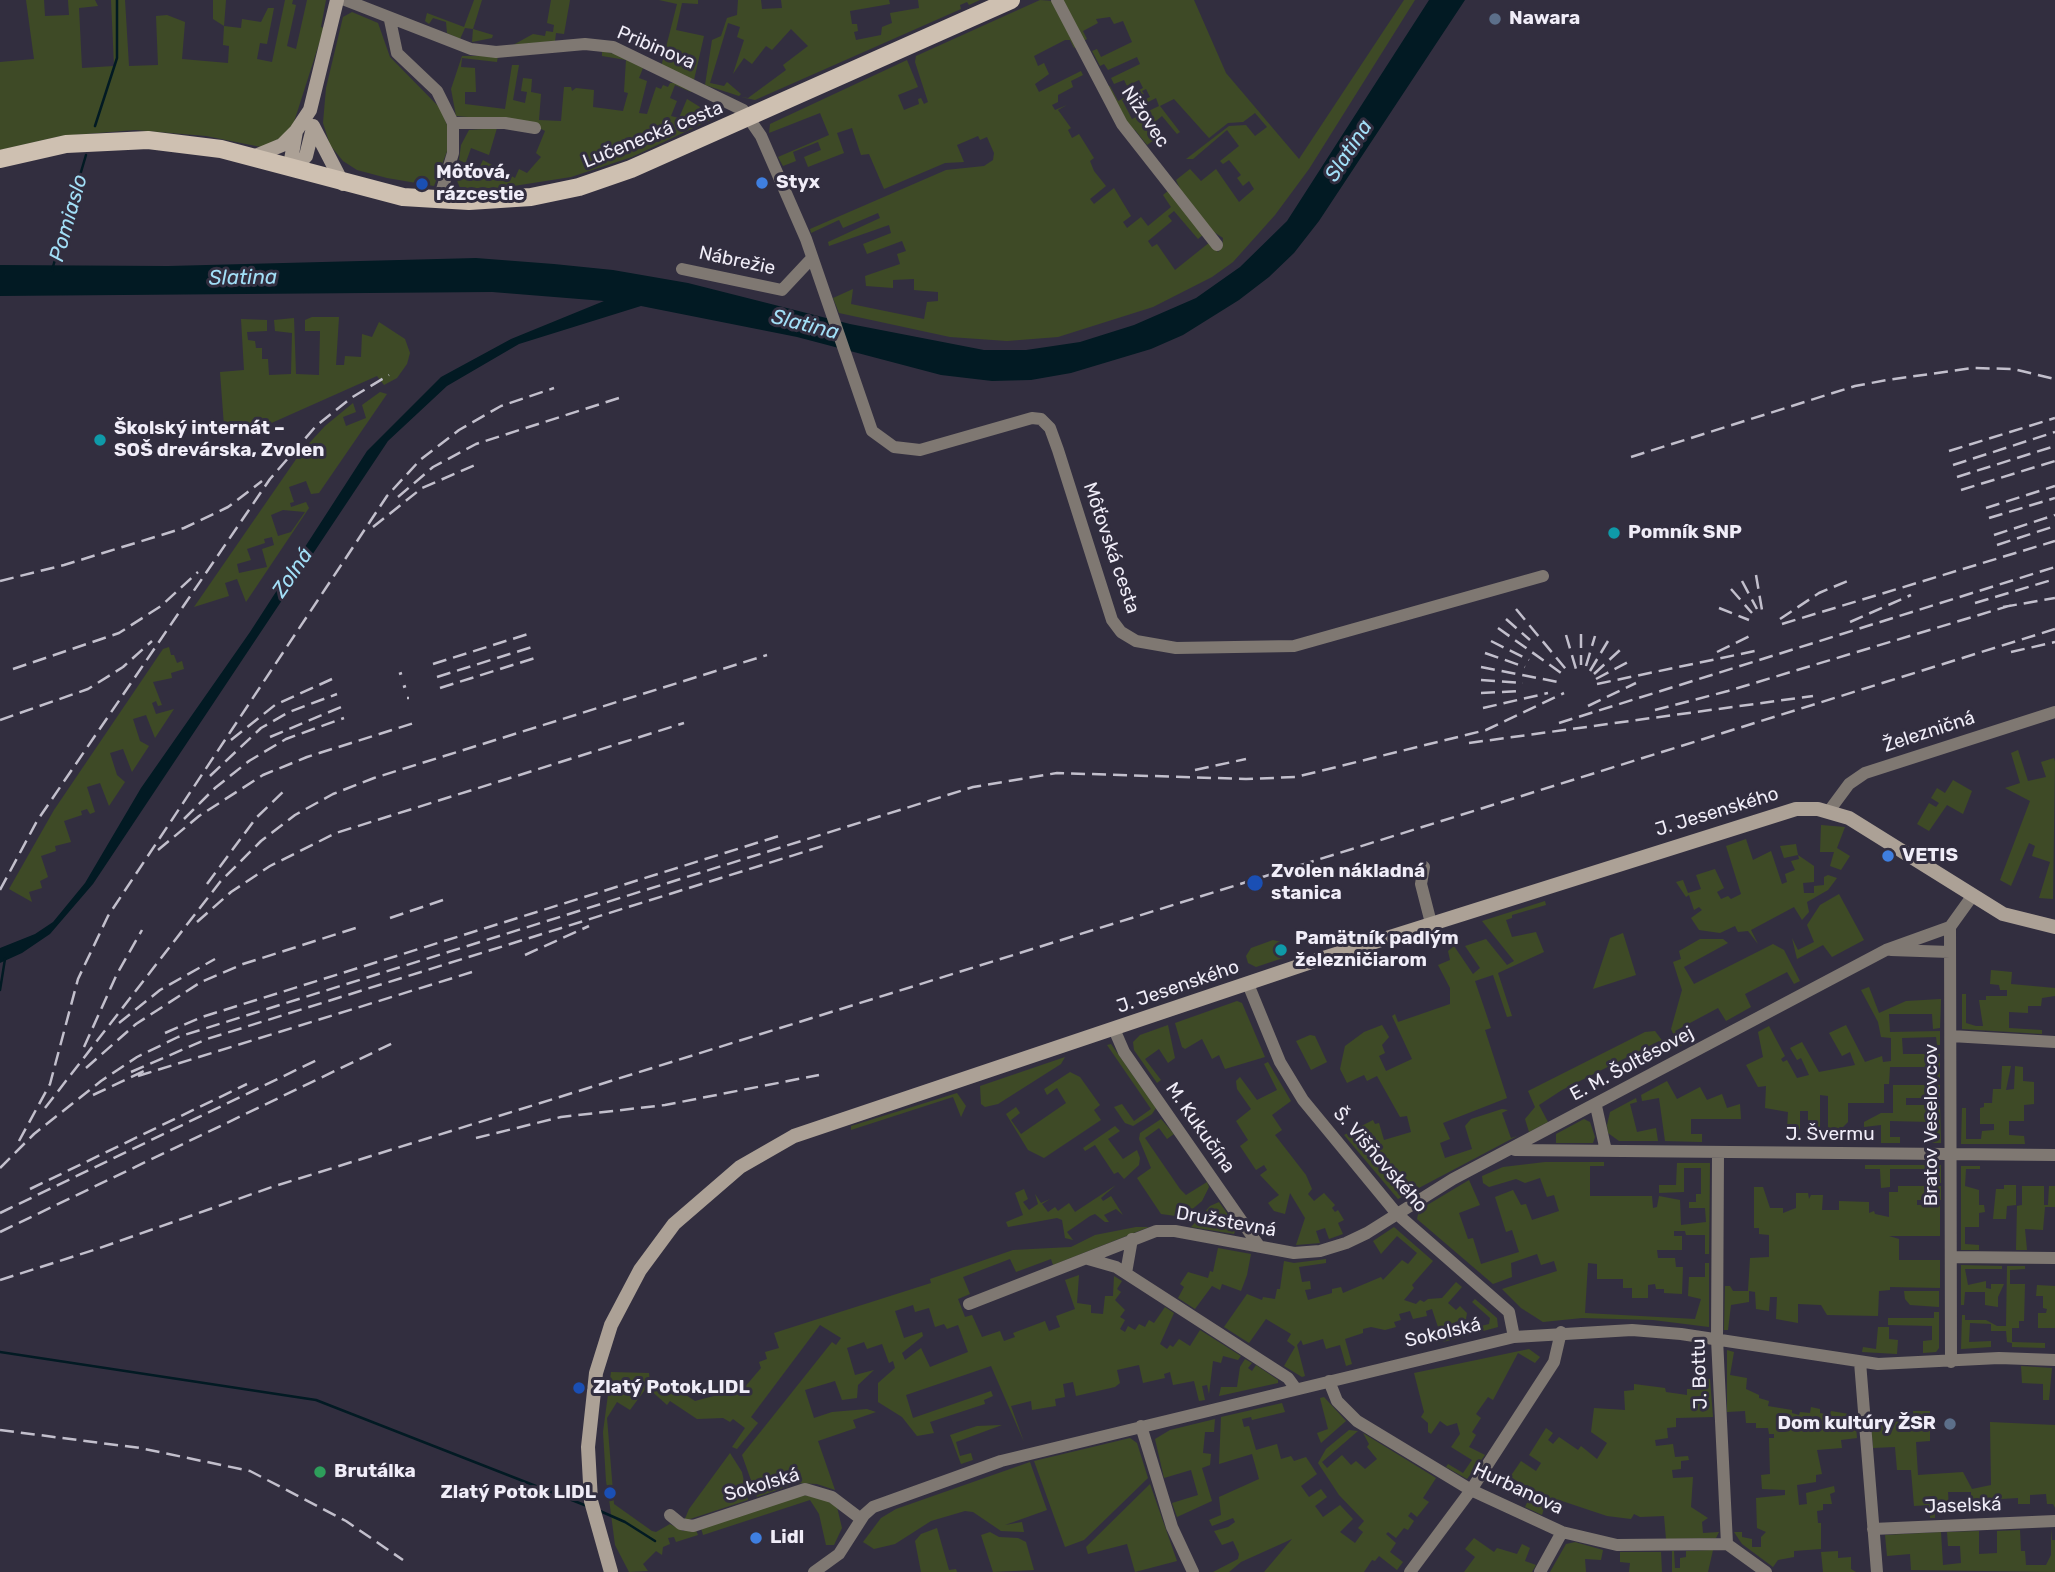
<!DOCTYPE html>
<html>
<head>
<meta charset="utf-8">
<style>
  body { margin:0 }
  canvas { display:block; background:#322e3f }
</style>
</head>
<body>
<canvas width="2055" height="1572"></canvas>
<script>
const c = document.querySelector('canvas').getContext('2d');
c.lineJoin = 'round';
function paint(path, color) {
  c.fillStyle = color;
  c.fill(path, 'evenodd');
}
function toPath(rows) {
  const path = new Path2D();
  for (const r of rows) {
    path.moveTo(r[0], r[1]);
    for (let i = 2; i < r.length; i += 2) path.lineTo(r[i], r[i + 1]);
  }
  return path;
}
function trace(path, color, width, dash) {
  c.strokeStyle = color;
  c.lineWidth = width;
  c.lineCap = dash ? 'butt' : 'round';
  c.setLineDash(dash || []);
  c.stroke(path);
}
function drawText(font, color, halo, rows, align = 'center') {
  c.font = font + ' Rubik,sans-serif';
  c.lineWidth = 6;
  c.setLineDash([]);
  c.textBaseline = 'middle';
  c.strokeStyle = halo;
  c.fillStyle = color;
  for (const [text, x, y, turn = 0] of rows) {
    c.save();
    c.translate(x, y);
    c.rotate((+turn || 0) * Math.PI / 180);
    c.textAlign = isNaN(turn) ? turn : align;
    if (halo) c.strokeText(text, 0, 0);
    c.fillText(text, 0, 0);
    c.restore();
  }
}
paint(toPath([
  [26,0,44,0,45,16,69,15,68,0,95,0,98,6,79,8,82,68,114,66,111,0,125,0,129,66,158,65,156,16,167,15,185,22,182,59,228,63,229,46,223,45,224,26,213,19,213,0,226,0,224,26,241,28,242,19,261,22,268,8,274,8,267,44,260,43,257,59,272,62,285,0,293,0,292,4,296,5,287,46,296,49,307,0,326,0,321,27,324,28,294,122,287,135,261,147,206,136,135,130,61,136,0,150,0,62,34,59],
  [474,0,482,0,473,29,493,35,492,38,472,42,473,29,465,28,460,39,447,33,446,22,433,18,429,24,425,21,427,13,464,27],
  [551,0,570,0,564,34,556,33,555,41,513,45,533,34,545,36,546,31,553,32,554,25,547,23],
  [659,0,698,0,698,4,682,3,676,30,704,36,694,80,661,67,677,4],
  [738,0,761,0,762,9,782,8,781,0,889,0,890,4,850,11,852,24,857,24,858,31,854,32,856,40,881,35,882,27,892,23,890,13,919,8,918,0,980,0,969,5,967,2,960,5,961,9,755,100,741,97,748,98,786,70,783,65,808,46,791,29,772,50,766,46,752,64,744,58,733,74,744,40,737,37,740,27,728,23,710,83,724,86,727,82,741,94,739,96,705,85,712,40,721,36,727,18,737,15],
  [1040,0,1053,1,1077,46,1074,48,1070,40,1065,40,1034,56,1038,66,1044,63,1049,74,1035,84,1039,92,1081,71,1083,75,1071,81,1073,87,1058,95,1058,102,1052,105,1055,110,1067,105,1058,110,1071,128,1068,130,1072,138,1079,134,1094,158,1090,161,1094,171,1106,186,1090,199,1094,204,1114,188,1131,216,1123,222,1127,228,1141,217,1148,226,1171,207,1163,195,1169,190,1204,234,1198,239,1174,211,1168,216,1172,221,1148,241,1152,247,1157,244,1175,270,1210,242,1218,252,1222,248,1223,238,1211,230,1183,195,1176,180,1190,169,1201,181,1216,169,1239,202,1254,189,1249,181,1243,186,1237,178,1241,175,1229,160,1223,164,1220,161,1239,146,1227,130,1193,159,1186,159,1229,126,1246,125,1255,136,1267,127,1255,113,1243,122,1228,123,1209,138,1174,99,1160,106,1180,132,1177,134,1162,116,1146,129,1154,140,1147,145,1135,130,1131,131,1107,88,1110,86,1118,101,1143,88,1139,80,1127,86,1124,80,1114,84,1111,78,1140,64,1137,57,1108,70,1104,64,1100,66,1092,51,1097,49,1101,57,1132,42,1123,21,1114,24,1110,17,1096,19,1098,23,1083,31,1087,39,1083,41,1062,0,1194,0,1226,73,1299,159,1404,0,1415,0,1309,169,1275,215,1233,262,1212,277,1153,307,1058,337,1007,341,950,337,839,313,833,298,853,289,851,304,924,319,927,302,938,301,938,292,914,290,914,279,893,280,893,288,866,286,865,276,900,264,897,254,906,251,902,241,867,254,863,244,891,233,889,225,829,246,828,242,880,218,878,213,843,228,839,220,811,233,810,229,946,170,984,166,993,160,994,153,987,137,980,140,978,136,957,145,964,162,945,163,884,189,869,154,861,155,852,128,837,133,844,153,808,167,804,157,821,150,818,142,793,152,796,161,783,166,778,157,829,135,820,113,769,133,770,124,907,60,918,87,898,95,904,110,919,104,918,99,921,98,924,104,928,102,915,62,916,56],
  [1146,89,1150,97,1146,99,1148,102,1156,98,1159,106,1132,119,1122,100,1129,97,1131,101,1144,94,1142,91],
  [352,12,378,23,390,57,440,108,448,127,449,146,434,186,387,178,357,170,343,161,330,145,323,123,326,88,343,17],
  [602,51,615,54,643,68,639,78,647,81,639,113,647,114,656,87,661,89,663,85,668,87,670,83,676,83,692,89,691,92,675,85,670,98,677,101,671,116,679,118,687,99,700,107,695,118,686,122,689,128,705,120,714,101,724,108,725,113,632,157,571,177,501,188,460,188,456,178,457,168,462,170,465,163,459,160,461,145,469,130,497,128,489,155,471,148,466,162,479,168,483,160,515,178,519,169,527,173,541,157,536,153,545,131,527,122,456,116,451,89,462,56,498,56,497,62,462,58,461,67,475,68,476,92,465,92,465,104,505,109,512,65,519,65,513,100,525,103,527,92,521,91,523,78,532,79,531,92,541,94,539,120,561,121,564,87,571,87,572,91,576,88,594,90,593,107,623,111,628,93,624,92,626,60,602,56],
  [312,317,339,317,336,365,344,365,345,356,361,357,362,334,372,337,379,322,405,339,410,353,407,364,397,378,384,385,377,376,249,433,248,424,224,426,220,372,244,370,241,319,267,320,267,331,247,332,248,340,255,341,256,348,262,348,262,359,268,359,269,375,291,374,292,333,275,331,274,320,294,318,296,374,319,375,320,331,305,331,305,320],
  [380,392,387,394,319,493,311,494,306,481,289,487,294,502,290,503,291,507,306,502,309,508,246,602,237,579,225,583,229,596,194,607,301,452,325,426,353,403,356,412,343,417,346,426,366,418,362,405],
  [283,510,305,512,291,532,278,536,271,515],
  [272,537,274,545,262,549,267,567,239,573,237,564,251,560,247,549,265,543,264,539],
  [169,647,171,655,174,655,177,663,182,661,184,669,171,673,172,678,153,682,162,705,158,706,156,701,152,703,156,714,174,709,155,738,146,715,133,719,140,741,149,746,132,772,123,749,110,753,117,775,125,782,109,806,100,783,87,787,95,812,90,814,87,809,81,811,82,815,64,821,71,842,55,846,56,851,41,856,48,877,40,881,42,888,29,892,32,902,9,889,54,810,163,649],
  [2018,750,2028,781,2046,777,2041,762,2054,758,2055,762,2053,899,2039,898,2050,862,2032,856,2035,846,2029,843,2011,886,2000,880,2030,801,2005,788,2020,783,2011,753],
  [1953,780,1972,791,1963,814,1947,805,1929,831,1917,824,1929,803,1936,807,1939,803,1931,798,1937,788,1945,793],
  [1821,825,1845,827,1837,848,1850,856,1841,870,1830,866,1834,852,1820,852],
  [1746,839,1753,860,1771,851,1782,884,1787,882,1785,874,1795,870,1791,861,1799,859,1798,855,1784,858,1780,846,1796,844,1798,855,1814,866,1814,882,1803,883,1804,893,1814,893,1814,886,1824,885,1824,877,1828,875,1837,878,1828,890,1807,902,1809,912,1802,920,1794,907,1751,930,1758,944,1748,931,1738,932,1735,926,1720,933,1699,930,1691,918,1702,910,1699,907,1694,910,1689,895,1686,897,1676,882,1683,880,1688,893,1701,889,1696,875,1715,869,1724,888,1717,892,1721,899,1728,896,1731,899,1741,894,1726,846],
  [1839,894,1864,940,1832,957,1823,945,1797,959,1792,938,1798,950,1814,942,1807,925,1820,905],
  [1545,901,1546,905,1512,915,1512,918,1506,920,1512,937,1536,932,1544,952,1498,973,1512,1016,1507,1017,1493,975,1475,981,1491,1028,1485,1030,1507,1098,1443,1123,1450,1139,1440,1143,1445,1158,1472,1149,1465,1126,1471,1119,1502,1109,1508,1110,1502,1113,1511,1138,1517,1136,1398,1199,1344,1135,1373,1120,1375,1124,1379,1123,1384,1140,1411,1132,1407,1116,1400,1117,1377,1076,1367,1081,1364,1075,1347,1083,1340,1069,1345,1046,1364,1032,1382,1025,1389,1037,1382,1045,1385,1053,1379,1056,1386,1071,1412,1059,1392,1016,1395,1014,1398,1022,1450,1004,1450,988,1438,965,1450,960,1448,951,1454,946,1473,974,1480,968,1465,946,1486,939,1507,965,1514,961,1482,921],
  [1623,933,1636,975,1593,989,1610,938],
  [1700,939,1723,939,1728,943,1684,967,1694,984,1773,944,1784,950,1800,981,1794,984,1787,972,1745,994,1751,1007,1726,1021,1718,1008,1675,1031,1682,1045,1679,1047,1671,1029,1682,990,1673,962,1681,959,1679,951],
  [1273,940,1285,943,1287,951,1283,958,1256,967,1248,963,1246,956,1251,948],
  [1991,970,2012,972,2011,984,2055,988,2055,996,2042,998,2041,1006,2028,1006,2028,1013,2009,1012,2009,1028,2042,1030,2042,1034,1962,1029,1962,994,1966,994,1966,1023,1976,1026,1983,1026,1979,1000,1986,1000,1986,996,2007,996,2007,990,2000,990,1999,985,1990,984],
  [1869,987,1879,1013,1906,1001,1941,999,1940,1028,1933,1029,1932,1014,1889,1014,1890,1032,1940,1031,1940,1045,1937,1045,1936,1037,1902,1038,1903,1054,1940,1054,1940,1082,1933,1082,1932,1067,1890,1067,1889,1084,1884,1084,1884,1103,1848,1103,1848,1122,1841,1129,1828,1129,1828,1096,1820,1095,1820,1130,1808,1130,1808,1111,1800,1111,1800,1129,1787,1129,1788,1112,1765,1108,1766,1086,1758,1087,1746,1065,1763,1057,1758,1032,1769,1026,1785,1056,1781,1059,1783,1062,1787,1060,1797,1078,1809,1075,1801,1058,1797,1060,1790,1048,1802,1042,1819,1072,1855,1065,1850,1052,1842,1056,1829,1033,1846,1025,1865,1062,1882,1056,1883,1062,1891,1061,1891,1038,1881,1037,1878,1022,1861,990],
  [1237,1001,1242,1003,1265,1057,1225,1069,1219,1055,1212,1059,1202,1039,1185,1049,1182,1047,1175,1023],
  [1168,1025,1175,1058,1168,1063,1159,1049,1145,1059,1161,1080,1157,1083,1134,1050,1133,1042,1140,1035],
  [1655,1031,1670,1051,1667,1053,1659,1041,1562,1090,1539,1105,1548,1122,1529,1132,1525,1119,1535,1107,1528,1091,1645,1032],
  [1310,1035,1315,1036,1327,1062,1311,1070,1296,1041],
  [1111,1044,1156,1108,1152,1114,1133,1126,1125,1123,1114,1107,1122,1104,1134,1121,1151,1109,1107,1045],
  [1065,1057,1061,1064,998,1104,985,1107,981,1104,980,1086],
  [1268,1062,1291,1101,1272,1115,1282,1130,1275,1135,1306,1175,1312,1189,1308,1194,1314,1201,1324,1193,1335,1205,1332,1208,1335,1212,1338,1210,1344,1220,1338,1223,1343,1234,1329,1239,1325,1228,1316,1231,1320,1243,1296,1245,1305,1218,1290,1193,1285,1214,1274,1211,1268,1203,1279,1195,1260,1175,1267,1170,1264,1165,1256,1170,1240,1146,1248,1140,1236,1121,1251,1109,1237,1089,1236,1081,1240,1077,1257,1100,1277,1090,1264,1064],
  [2002,1066,2011,1066,2006,1090,2014,1089,2015,1066,2023,1067,2023,1081,2034,1082,2034,1104,2024,1105,2024,1121,2009,1121,2009,1135,2024,1136,2025,1144,1961,1144,1962,1108,1966,1108,1966,1139,1981,1139,1982,1131,1994,1130,1994,1124,1980,1124,1980,1108,1984,1107,1984,1103,1992,1103,1993,1089,2001,1089],
  [1070,1072,1080,1077,1100,1105,1094,1110,1101,1120,1044,1158,1028,1150,1006,1114,1016,1107,1020,1113,1011,1120,1021,1134,1066,1103,1057,1088,1047,1095,1044,1089],
  [1667,1081,1677,1099,1700,1087,1707,1100,1722,1094,1727,1108,1740,1104,1741,1119,1691,1119,1691,1134,1702,1134,1702,1142,1665,1141,1659,1098,1642,1101,1641,1095],
  [1893,1085,1940,1085,1940,1098,1906,1098,1906,1105,1940,1105,1941,1143,1924,1143,1924,1137,1932,1136,1932,1122,1890,1121,1890,1137,1900,1137,1900,1143,1881,1143,1881,1125,1864,1127,1864,1122,1881,1113,1893,1113],
  [957,1093,966,1106,961,1117,953,1097,851,1130,851,1126],
  [1636,1098,1637,1102,1630,1104,1637,1132,1656,1128,1658,1141,1619,1141,1608,1133,1607,1125,1610,1112],
  [1161,1119,1174,1134,1167,1139,1159,1128,1145,1138,1180,1189,1186,1195,1207,1182,1209,1187,1202,1201,1183,1217,1161,1214,1137,1178,1151,1168,1139,1139,1140,1133],
  [1584,1119,1590,1122,1595,1137,1593,1143,1556,1143,1556,1134],
  [1115,1126,1120,1131,1108,1139,1123,1159,1137,1150,1140,1158,1139,1165,1124,1179,1118,1172,1114,1174,1095,1145,1085,1151,1083,1148],
  [1545,1162,1604,1162,1604,1166,1590,1166,1590,1196,1652,1196,1653,1208,1657,1207,1659,1196,1680,1200,1681,1225,1706,1222,1705,1208,1689,1208,1689,1202,1696,1202,1696,1194,1701,1194,1701,1168,1684,1168,1684,1192,1659,1193,1659,1185,1676,1185,1677,1163,1710,1163,1709,1254,1705,1254,1705,1235,1686,1235,1685,1231,1674,1231,1674,1236,1682,1236,1682,1250,1657,1250,1658,1258,1675,1258,1676,1267,1683,1267,1682,1294,1664,1293,1664,1289,1656,1289,1655,1284,1648,1285,1648,1298,1632,1298,1632,1288,1623,1288,1623,1279,1597,1279,1597,1264,1588,1263,1585,1313,1695,1319,1701,1299,1688,1296,1689,1277,1705,1277,1705,1263,1709,1263,1709,1327,1653,1320,1582,1318,1543,1322,1521,1308,1502,1289,1557,1271,1554,1261,1541,1265,1537,1254,1511,1263,1512,1277,1493,1284,1417,1219,1419,1210,1469,1180,1480,1205,1459,1213,1468,1239,1473,1238,1481,1264,1519,1252,1512,1230,1506,1232,1495,1197,1513,1190,1521,1205,1526,1204,1532,1220,1559,1211,1554,1195,1547,1197,1540,1178,1525,1183,1516,1179,1489,1187,1483,1183,1482,1176,1503,1167],
  [1865,1165,1941,1165,1941,1183,1933,1183,1932,1169,1890,1169,1890,1187,1881,1188,1880,1169,1865,1169],
  [1961,1166,1980,1166,1980,1169,1966,1169,1965,1186,1979,1190,1979,1205,1984,1205,1985,1212,1979,1213,1979,1227,1965,1227,1965,1244,1979,1245,1979,1250,1961,1250],
  [1116,1185,1101,1198,1103,1201,1111,1196,1123,1215,1116,1209,1104,1215,1109,1222,1105,1222,1095,1214,1090,1216,1067,1232,1073,1240,1065,1238,1062,1220,1057,1218,1008,1227,1006,1222,1023,1215,1015,1193,1024,1189,1028,1199,1023,1202,1029,1210,1038,1204,1035,1194,1041,1203,1050,1199,1042,1204,1048,1212,1055,1207,1058,1211,1069,1203,1075,1212],
  [2004,1185,2016,1185,2016,1205,2007,1206,2006,1219,1993,1219,1996,1189,2004,1189],
  [1898,1186,1941,1186,1941,1200,1917,1200,1917,1205,1940,1205,1940,1236,1889,1236,1899,1239,1899,1260,1940,1260,1940,1288,1890,1287,1890,1290,1879,1291,1878,1316,1827,1315,1821,1305,1798,1304,1798,1323,1776,1319,1777,1297,1770,1297,1769,1311,1756,1309,1755,1292,1749,1291,1749,1302,1731,1305,1728,1330,1724,1330,1725,1286,1730,1286,1733,1291,1748,1291,1750,1258,1769,1257,1769,1235,1759,1234,1759,1228,1754,1228,1754,1187,1763,1187,1770,1208,1783,1208,1783,1213,1796,1208,1796,1193,1808,1193,1809,1199,1811,1195,1823,1195,1822,1210,1839,1210,1839,1201,1869,1202,1869,1213,1874,1211,1875,1214,1889,1217,1889,1192,1898,1192],
  [2022,1186,2044,1186,2044,1205,2048,1205,2049,1186,2055,1186,2055,1207,2045,1207,2043,1230,2025,1229,2027,1250,2016,1250,2017,1206,2022,1205],
  [1219,1202,1237,1227,1234,1234,1191,1227,1210,1206],
  [1136,1227,1149,1227,1053,1265,1051,1259,1016,1272,1010,1259,963,1277,970,1294,958,1299,965,1317,972,1315,982,1337,1000,1331,1004,1341,1015,1337,1013,1333,1045,1321,1049,1331,1060,1327,1056,1316,1075,1309,1065,1280,1079,1275,1077,1303,1091,1305,1091,1313,1103,1314,1105,1296,1113,1296,1114,1276,1122,1281,1117,1289,1121,1292,1115,1300,1125,1310,1120,1317,1125,1320,1120,1329,1125,1332,1128,1326,1135,1330,1139,1324,1145,1327,1149,1320,1154,1323,1165,1307,1174,1313,1160,1344,1167,1349,1170,1345,1173,1347,1179,1339,1190,1346,1200,1330,1241,1356,1238,1360,1223,1356,1221,1363,1213,1361,1209,1394,1207,1385,1202,1386,1205,1400,1199,1401,1194,1381,1173,1385,1170,1372,1164,1374,1165,1378,1143,1383,1139,1365,1117,1370,1120,1383,1115,1387,1076,1396,1073,1382,1063,1384,1065,1397,1055,1399,1056,1406,1032,1410,1031,1401,1011,1406,1024,1442,991,1366,906,1395,913,1418,991,1391,993,1396,984,1400,985,1404,930,1422,934,1433,917,1436,902,1417,878,1402,878,1383,895,1368,893,1361,889,1363,882,1344,867,1349,864,1342,847,1348,855,1375,874,1370,858,1385,857,1398,842,1400,835,1381,805,1390,814,1418,832,1412,867,1409,876,1412,853,1420,856,1428,818,1441,835,1490,817,1484,797,1483,757,1497,742,1455,832,1342,836,1345,841,1338,820,1325,751,1417,758,1423,737,1449,732,1447,745,1428,733,1419,730,1422,723,1418,697,1419,670,1401,667,1405,647,1387,630,1410,617,1402,607,1418,614,1504,652,1531,656,1532,670,1524,683,1531,696,1530,698,1535,676,1542,674,1537,668,1538,670,1544,663,1547,662,1555,656,1551,643,1564,648,1571,629,1572,615,1545,609,1499,613,1497,612,1488,607,1487,606,1481,603,1432,611,1372,649,1373,650,1384,668,1383,695,1401,744,1388,761,1368,759,1362,767,1359,765,1352,779,1348,774,1333,931,1283,930,1279,1013,1250,1071,1247,1095,1235],
  [913,1305,915,1312,929,1308,935,1327,944,1324,947,1329,958,1325,968,1352,930,1367,921,1348,905,1360,902,1353,923,1336,922,1332,904,1338,895,1311],
  [1394,1227,1433,1261,1412,1285,1414,1288,1404,1300,1416,1304,1420,1300,1424,1302,1428,1299,1442,1298,1456,1282,1462,1287,1448,1303,1456,1310,1460,1306,1467,1313,1466,1319,1455,1322,1457,1332,1489,1324,1490,1318,1472,1302,1475,1299,1497,1318,1498,1327,1443,1342,1432,1309,1426,1311,1427,1316,1413,1319,1410,1311,1399,1314,1401,1320,1394,1322,1396,1327,1385,1330,1371,1327,1363,1329,1363,1333,1345,1339,1352,1364,1346,1366,1340,1345,1326,1349,1323,1339,1303,1345,1301,1340,1297,1345,1305,1376,1302,1377,1284,1366,1295,1347,1287,1341,1291,1334,1266,1319,1249,1343,1224,1327,1247,1294,1262,1300,1263,1297,1275,1299,1277,1289,1280,1289,1284,1261,1294,1263,1326,1259,1326,1263,1299,1267,1302,1282,1310,1281,1311,1289,1305,1290,1308,1300,1332,1293,1332,1289,1341,1287,1343,1293,1381,1277,1383,1280,1402,1260,1408,1264,1417,1253,1397,1236,1381,1254,1373,1241],
  [1218,1248,1251,1254,1247,1275,1241,1291,1222,1284,1220,1290,1212,1286,1195,1309,1178,1298,1184,1287,1180,1284,1188,1272,1208,1278,1210,1271,1213,1272],
  [1961,1265,2002,1266,2002,1269,1965,1269,1968,1285,1986,1281,1986,1288,1991,1289,1991,1284,2004,1284,1998,1297,1998,1307,1985,1305,1985,1292,1965,1292,1964,1305,1961,1305],
  [2007,1266,2025,1266,2025,1269,2010,1270,2010,1284,2025,1284,2024,1321,2019,1321,2019,1328,2012,1328,2012,1342,2045,1343,2045,1348,2012,1347,2012,1343,2007,1342,2006,1331,1991,1331,1991,1324,1970,1323,1969,1342,1991,1341,1991,1347,1961,1349,1962,1315,1965,1315,1965,1320,1986,1320,1997,1326,2006,1326],
  [2037,1285,2055,1286,2055,1328,2038,1328,2038,1313,2046,1313,2047,1309,2043,1308,2043,1296,2036,1296],
  [1904,1291,1939,1291,1939,1307,1910,1305,1905,1299],
  [1934,1312,1939,1312,1939,1348,1936,1352,1923,1353,1923,1341,1932,1340,1932,1326,1888,1325,1888,1318,1934,1318],
  [1878,1327,1889,1327,1889,1339,1898,1340,1897,1354,1862,1352,1863,1347,1876,1349],
  [1529,1349,1540,1357,1535,1363,1518,1353,1493,1400,1488,1397,1476,1414,1481,1418,1472,1432,1476,1435,1469,1447,1485,1455,1467,1479,1446,1467,1448,1464,1463,1473,1472,1460,1451,1447,1460,1434,1457,1423,1447,1426,1440,1421,1431,1434,1428,1432,1428,1423,1421,1417,1424,1412,1414,1373],
  [1727,1350,1734,1352,1730,1375,1747,1378,1746,1389,1759,1395,1759,1398,1769,1401,1768,1406,1792,1410,1792,1413,1799,1415,1800,1412,1810,1413,1811,1407,1820,1409,1820,1413,1830,1415,1831,1411,1855,1415,1857,1438,1841,1440,1842,1448,1817,1450,1822,1474,1816,1475,1816,1482,1797,1485,1799,1505,1807,1504,1806,1493,1834,1486,1835,1492,1830,1494,1832,1504,1823,1504,1823,1510,1817,1511,1818,1523,1821,1523,1821,1549,1794,1551,1794,1557,1778,1560,1773,1567,1742,1544,1734,1532,1742,1532,1742,1537,1752,1539,1752,1547,1761,1547,1761,1537,1766,1532,1757,1528,1756,1498,1785,1495,1785,1490,1762,1489,1761,1475,1770,1474,1769,1438,1774,1438,1774,1434,1769,1434,1768,1428,1756,1428,1756,1423,1746,1423,1745,1411,1727,1412],
  [1245,1359,1252,1363,1248,1368,1252,1371,1256,1365,1278,1380,1278,1383,1219,1396,1221,1387,1237,1387,1240,1367],
  [2021,1366,2052,1368,2049,1400,2043,1400,2043,1384,2022,1383],
  [1700,1379,1710,1379,1713,1417,1676,1418,1676,1427,1667,1428,1668,1438,1655,1440,1656,1446,1673,1444,1675,1457,1688,1456,1689,1460,1681,1461,1681,1469,1672,1470,1673,1478,1693,1477,1691,1507,1708,1518,1702,1522,1703,1533,1719,1532,1716,1538,1666,1539,1664,1516,1640,1517,1634,1514,1631,1519,1607,1516,1559,1500,1556,1506,1546,1502,1542,1515,1525,1507,1533,1490,1510,1477,1521,1461,1536,1471,1541,1463,1529,1455,1546,1428,1553,1433,1548,1440,1553,1444,1559,1437,1578,1450,1581,1446,1597,1459,1607,1443,1591,1432,1594,1408,1625,1410,1624,1391,1634,1390,1634,1384,1665,1388,1666,1392,1687,1395,1687,1389,1700,1389],
  [1324,1397,1346,1421,1321,1443,1317,1433,1328,1429,1320,1398],
  [1282,1403,1285,1412,1252,1420,1251,1417,1242,1419,1244,1427,1249,1426,1256,1450,1277,1444,1281,1459,1291,1456,1294,1461,1306,1457,1317,1474,1301,1486,1309,1497,1321,1489,1327,1497,1315,1506,1323,1517,1340,1505,1353,1519,1340,1532,1355,1543,1363,1532,1358,1528,1364,1521,1339,1495,1318,1463,1326,1449,1349,1430,1358,1431,1322,1462,1327,1468,1342,1455,1351,1465,1356,1461,1365,1469,1377,1459,1367,1447,1369,1444,1363,1433,1436,1478,1423,1498,1429,1502,1417,1517,1411,1512,1408,1516,1414,1521,1408,1530,1404,1528,1396,1538,1388,1532,1386,1534,1396,1543,1390,1552,1403,1562,1397,1570,1379,1556,1375,1561,1372,1560,1364,1572,1264,1572,1292,1539,1241,1562,1229,1572,1213,1572,1238,1559,1239,1554,1233,1541,1222,1545,1214,1531,1228,1527,1235,1522,1233,1518,1212,1526,1209,1520,1221,1515,1219,1497,1259,1479,1252,1454,1219,1464,1221,1417],
  [1913,1411,1930,1411,1930,1441,1916,1442,1918,1475,1963,1472,1972,1489,1991,1485,1990,1422,2055,1425,2055,1508,2053,1504,2047,1504,2046,1494,2030,1495,2030,1504,2018,1504,2018,1498,2001,1499,2001,1508,1971,1508,1971,1492,1948,1492,1949,1509,1935,1510,1935,1518,1930,1518,1929,1505,1914,1506,1911,1470,1897,1470,1895,1447,1873,1448,1871,1422,1914,1421],
  [1215,1419,1214,1432,1205,1432,1203,1453,1211,1454,1210,1465,1202,1468,1212,1501,1177,1517,1172,1503,1198,1495,1191,1470,1164,1478,1155,1439,1170,1430],
  [1002,1425,956,1442,960,1456,971,1453,973,1460,961,1464,950,1435,977,1426],
  [1130,1438,1137,1443,1148,1478,1084,1540,1065,1547,1034,1461],
  [730,1453,742,1472,748,1500,684,1521,689,1509],
  [1030,1462,1047,1510,1005,1525,1022,1522,1024,1532,1001,1531,973,1512,965,1511,931,1521,895,1544,874,1549,863,1542,881,1518,896,1509],
  [1150,1484,1177,1561,1135,1572,1127,1544,1088,1554,1086,1547],
  [803,1495,822,1498,837,1507,842,1528,834,1545,826,1545,819,1514,810,1500,703,1535,701,1528],
  [937,1528,949,1570,956,1569,957,1572,921,1572,915,1541,921,1534],
  [2051,1529,2052,1540,2055,1540,2055,1572,1911,1570,1910,1554,1887,1556,1885,1535,1941,1532,1943,1565,1961,1563,1960,1546,1948,1546,1947,1532,1979,1531,1979,1554,1997,1553,1997,1531,2020,1530,2021,1551,2025,1551,2026,1565,2046,1565,2051,1555],
  [990,1532,999,1537,1018,1538,1026,1542,1034,1570,993,1572,981,1535],
  [1474,1538,1494,1552,1497,1548,1517,1554,1522,1544,1530,1548,1525,1561,1536,1565,1532,1572,1464,1572,1475,1557,1465,1549],
  [1575,1542,1603,1550,1601,1560,1585,1559,1586,1572,1550,1572,1566,1544],
  [1713,1550,1708,1572,1672,1572,1672,1551,1674,1551,1675,1568,1680,1568,1680,1558,1686,1557,1686,1551],
  [1838,1551,1838,1558,1851,1557,1851,1569,1856,1572,1823,1572,1821,1552],
  [1620,1552,1661,1552,1662,1572,1629,1572,1630,1563,1620,1562]
]), '#3e4a26');
paint(toPath([
  [1429,0,1465,0,1319,221,1294,253,1269,277,1239,300,1183,335,1151,349,1071,373,1031,380,992,381,941,375,797,337,641,306,519,344,447,386,388,441,93,884,50,934,22,953,0,963,0,948,35,934,53,922,85,883,141,788,250,632,367,451,441,377,511,339,604,301,492,292,0,296,0,265,168,266,476,258,554,264,613,270,688,283,850,324,984,350,1026,350,1080,342,1134,325,1196,298,1240,267,1287,221]
]), '#021a23');
trace(toPath([
  [95,126,117,58,117,0],
  [52,270,86,155],
  [0,990,5,959],
  [0,1352,316,1400,587,1506],
  [600,1511,625,1522,655,1541]
]), '#021a23', 2.5);
trace(toPath([
  [345,0,471,49,496,52,585,44,613,47,743,110,761,136,806,239,872,431,894,447,920,450,1032,418,1041,419,1050,428,1058,450,1112,620,1121,632,1136,641,1176,648,1294,646,1543,576],
  [1057,0,1122,124,1217,245],
  [390,20,397,53,437,91,453,123,453,153,439,200],
  [453,123,505,123,535,128],
  [682,269,782,290,812,258],
  [1829,811,1849,784,1865,773,2055,712],
  [1424,867,1421,884,1431,923],
  [1891,950,1950,952],
  [1248,984,1280,1062,1303,1100,1397,1214,1509,1312,1514,1337],
  [1114,1029,1124,1052,1259,1246],
  [1951,1036,2055,1042],
  [1596,1106,1606,1151],
  [1515,1150,2055,1155],
  [1718,1153,1717,1339,1727,1544],
  [1951,1257,2055,1258],
  [1088,1259,1116,1267,1288,1378,1296,1389],
  [1126,1273,1132,1239],
  [969,1304,1156,1231,1175,1231,1294,1253,1320,1251,1346,1243,1367,1233,1453,1179,1886,950,1950,927],
  [1860,1362,1877,1572],
  [1951,1362,1950,927,1973,895],
  [1329,1381,1337,1401,1357,1421,1471,1490,1562,1532,1617,1545,1727,1544],
  [1141,1426,1172,1527,1193,1572],
  [670,1515,681,1524,693,1526,805,1489,832,1497,861,1519],
  [1873,1529,2055,1521],
  [1727,1544,1766,1572],
  [814,1572,839,1554,864,1515,873,1507,1001,1461,1514,1337,1632,1330,1681,1334,1878,1364,1999,1358,2055,1360],
  [1410,1572,1471,1490,1554,1362,1561,1332],
  [1540,1572,1562,1532]
]), '#7f7872', 12);
trace(toPath([
  [313,126,343,184],
  [313,128,306,156,294,169,291,160,296,131,310,110,337,0],
  [253,157,282,145,295,132],
  [611,1572,591,1501,588,1447,596,1373,611,1325,640,1270,674,1224,740,1167,794,1136,1311,962,1796,809,1818,809,1849,818,2003,914,2055,927]
]), '#aca196', 14);
trace(toPath([
  [0,159,66,144,148,140,221,149,403,197,469,201,531,197,579,187,631,169,1011,0]
]), '#cec0b1', 18);
trace(toPath([
  [1949,451,2055,418],
  [1631,457,1855,386,1887,380,1973,368,2013,369,2055,379],
  [1953,465,2055,432],
  [1957,477,2055,446],
  [1961,490,2055,461],
  [398,497,433,467,476,444,619,398],
  [1986,508,2055,486],
  [1989,518,2055,498],
  [373,527,422,488,475,465],
  [1994,535,2055,515],
  [1997,545,2055,526],
  [1756,575,1762,610],
  [0,581,64,565,184,528,228,507,262,481],
  [1742,581,1757,609],
  [1731,589,1752,613],
  [1975,603,2055,579],
  [2003,607,2055,598],
  [1719,608,1749,620],
  [1516,609,1569,673],
  [1506,619,1530,640],
  [1780,619,1819,593,1850,580],
  [1850,622,1911,595],
  [1782,624,2055,541],
  [1498,628,1564,675],
  [1581,634,1581,665],
  [1566,635,1576,669],
  [1491,641,1529,660],
  [1717,652,1750,636],
  [2011,652,2055,642],
  [1485,653,1525,667],
  [433,664,528,634],
  [1586,666,1595,636],
  [1481,667,1563,683],
  [13,669,119,633,161,606,198,572],
  [1590,671,1608,641],
  [399,674,402,673],
  [1594,674,1620,650],
  [437,677,532,647],
  [1596,679,1628,662],
  [1481,680,1523,683],
  [1597,684,1755,651],
  [403,687,406,686],
  [440,688,535,658],
  [1481,693,1520,691],
  [407,698,409,698],
  [1588,706,1636,683],
  [1483,708,1548,693],
  [1655,710,1728,691,2012,605],
  [0,720,88,689,123,667,152,641],
  [1559,723,2055,567],
  [270,737,341,707],
  [231,740,275,705,332,679],
  [1469,743,1813,696],
  [1195,770,1246,759],
  [210,776,261,728,289,712,337,694],
  [184,819,215,788,249,761,286,739,344,718],
  [158,850,199,816,263,775,307,757,417,722],
  [207,884,256,818,285,790],
  [0,890,37,821,270,479,316,426,351,398,389,375],
  [390,918,443,900],
  [197,922,231,892,270,866,336,833,684,723],
  [525,955,589,926],
  [119,1023,160,990,215,959],
  [165,1033,202,1017,782,835],
  [84,1047,117,974,142,930],
  [86,1068,136,1024,201,982,243,964,359,927],
  [131,1072,207,1039,823,846],
  [138,1076,472,972],
  [93,1095,144,1071],
  [45,1108,220,882,261,841,295,815,333,794,374,778,767,655],
  [476,1138,561,1117,665,1105,819,1075],
  [19,1141,50,1084,78,979,108,916,387,496,420,460,459,430,501,406,554,388],
  [0,1168,34,1134,101,1081,137,1057,178,1037,973,787,1057,773,1246,779,1296,777,1486,730,1564,693],
  [30,1189,247,1084],
  [0,1213,317,1060],
  [0,1232,393,1043],
  [0,1280,97,1249,272,1187,2055,629],
  [0,1430,140,1448,250,1471,346,1521,403,1560]
]), '#c2bfcc', 2.5, [14, 7]);
for (const [x, y, r, color] of [
  [1495,19,7,"#5c6f8a"],
  [762,183,7,"#3f7fe0"],
  [422,184,7,"#1a4fb4"],
  [100,440,7,"#0f9aa8"],
  [1614,533,7,"#0f9aa8"],
  [1888,856,7,"#3f7fe0"],
  [1255,883,9,"#1a4fb4"],
  [1281,950,7,"#0f9aa8"],
  [579,1388,7,"#1a4fb4"],
  [1950,1424,7,"#5c6f8a"],
  [320,1472,7,"#2e9e5b"],
  [610,1493,7,"#1a4fb4"],
  [756,1538,7,"#3f7fe0"]
]) {
  const dot = new Path2D();
  dot.arc(x, y, r, 0, 2 * Math.PI);
  c.fillStyle = color;
  c.fill(dot);
  trace(dot, '#322e3f', 2.5);
}
drawText('bold 19px', '#f0edf8', '#322e3f', [
  ["Nawara",1509,19],
  ["Môťová,",436,173],
  ["rázcestie",436,195],
  ["Styx",776,183],
  ["Školský internát –",114,429],
  ["SOŠ drevárska, Zvolen",114,451],
  ["Pomník SNP",1628,533],
  ["VETIS",1902,856],
  ["Zvolen nákladná",1271,872],
  ["stanica",1271,894],
  ["Pamätník padlým",1295,939],
  ["železničiarom",1295,961],
  ["Zlatý Potok,LIDL",593,1388],
  ["Dom kultúry ŽSR",1936,1424,"right"],
  ["Brutálka",334,1472],
  ["Zlatý Potok LIDL",596,1493,"right"],
  ["Lidl",770,1538]
], 'left');
drawText('19px', '#f0edf8', '#322e3f', [
  ["Pribinova",656,48,23],
  ["Nižovec",1145,117,56],
  ["Lučenecká cesta",653,135,-22],
  ["Nábrežie",737,261,12],
  ["Môťovská cesta",1111,548,71],
  ["Železničná",1929,732,-18],
  ["J. Jesenského",1717,812,-17],
  ["J. Jesenského",1178,987,-19],
  ["E. M. Šoltésovej",1632,1064,-28],
  ["Bratov Veselovcov",1932,1125,-90],
  ["M. Kukučína",1200,1128,55],
  ["J. Švermu",1830,1135],
  ["Š. Višňovského",1380,1160,49],
  ["Družstevná",1226,1222,10],
  ["Sokolská",1443,1333,-13],
  ["J. Bottu",1700,1374,-92],
  ["Sokolská",762,1485,-16],
  ["Hurbanova",1518,1489,25],
  ["Jaselská",1963,1506,-2]
]);
drawText('italic 21px', '#a2dff7', '#322e3f', [
  ["Slatina",1349,151,-57],
  ["Pomiaslo",69,218,-74],
  ["Slatina",243,278,-1],
  ["Slatina",805,325,14],
  ["Zolná",293,573,-56]
]);
</script>
</body>
</html>
